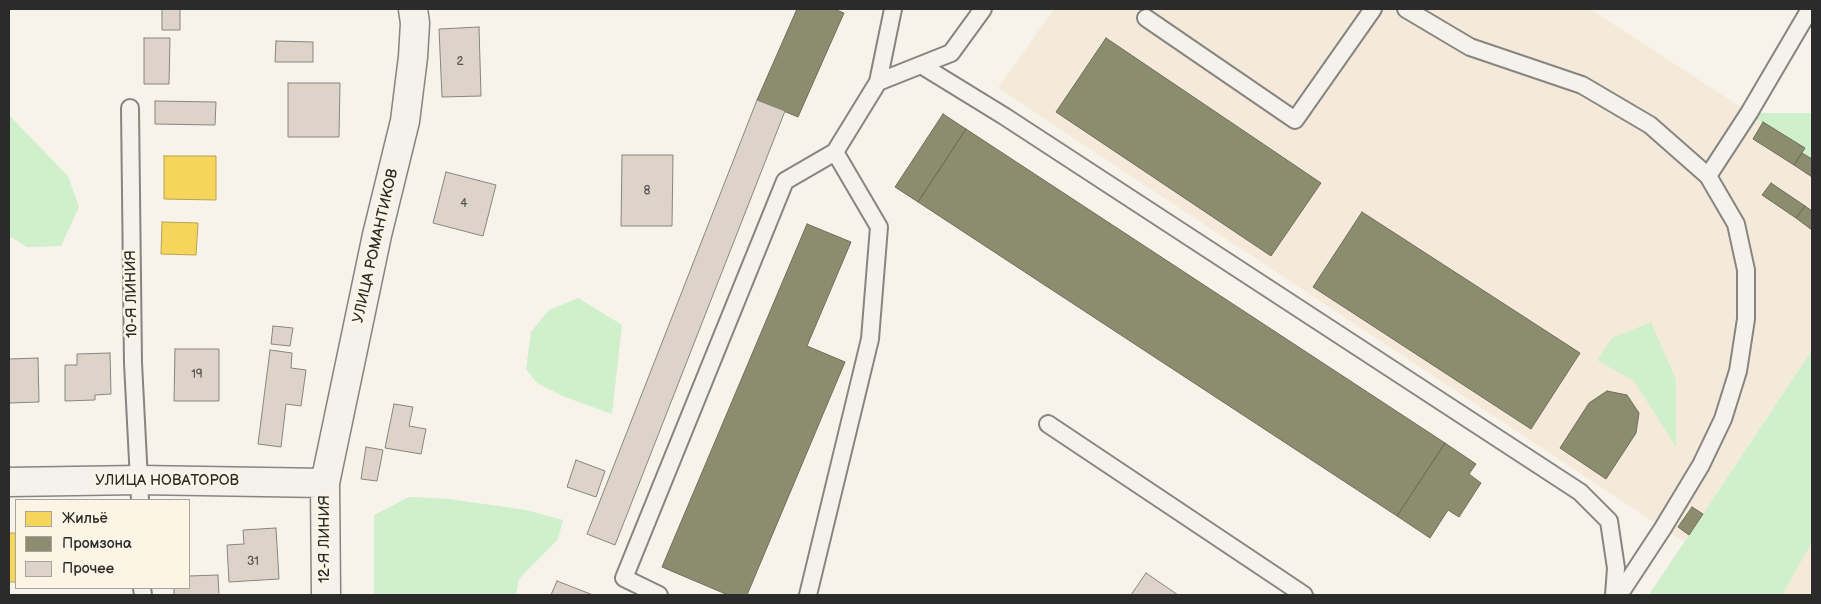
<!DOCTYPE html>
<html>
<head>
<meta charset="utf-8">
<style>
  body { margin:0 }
  #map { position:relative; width:1821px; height:604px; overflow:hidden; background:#f7f3ea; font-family:"Balsamiq Sans",sans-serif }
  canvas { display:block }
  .frame { position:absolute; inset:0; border:10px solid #2b2b2b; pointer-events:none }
  .legend { position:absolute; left:15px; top:499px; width:175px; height:90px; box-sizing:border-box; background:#fcf5e5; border:1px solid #a8a49b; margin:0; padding:6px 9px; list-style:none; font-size:15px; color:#2b2b2b }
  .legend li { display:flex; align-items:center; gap:10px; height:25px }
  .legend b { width:25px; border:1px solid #a8a49b }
</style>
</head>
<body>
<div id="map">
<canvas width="1821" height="604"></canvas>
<div class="frame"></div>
<ul class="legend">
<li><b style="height:14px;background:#f6d55c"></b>Жильё</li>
<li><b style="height:14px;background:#8c8c6e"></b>Промзона</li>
<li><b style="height:14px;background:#ddd3c8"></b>Прочее</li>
</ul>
</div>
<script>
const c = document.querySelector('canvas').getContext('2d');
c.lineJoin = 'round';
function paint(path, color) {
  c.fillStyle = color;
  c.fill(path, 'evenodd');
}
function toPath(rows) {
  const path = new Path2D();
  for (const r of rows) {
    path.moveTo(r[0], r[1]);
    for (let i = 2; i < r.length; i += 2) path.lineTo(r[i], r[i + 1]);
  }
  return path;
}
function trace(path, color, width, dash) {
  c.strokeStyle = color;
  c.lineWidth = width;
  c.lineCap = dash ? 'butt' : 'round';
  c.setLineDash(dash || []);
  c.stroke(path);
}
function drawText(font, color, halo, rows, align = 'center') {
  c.font = font + ' "Balsamiq Sans",sans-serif';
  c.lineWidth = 5;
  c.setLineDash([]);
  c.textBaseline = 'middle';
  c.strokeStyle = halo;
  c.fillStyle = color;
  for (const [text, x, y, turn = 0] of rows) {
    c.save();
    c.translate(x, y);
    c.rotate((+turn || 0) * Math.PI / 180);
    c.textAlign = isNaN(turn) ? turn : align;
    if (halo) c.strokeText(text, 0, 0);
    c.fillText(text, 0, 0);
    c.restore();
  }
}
paint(toPath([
  [1054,9,1590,9,1812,153,1812,350,1684,542,998,88],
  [1812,531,1812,595,1774,595]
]), '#f5eada');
paint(toPath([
  [1749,113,1812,113,1812,159,1802,153],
  [9,115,68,176,79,207,61,246,27,247,9,236],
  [578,298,622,325,612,414,565,397,537,383,526,369,531,332,549,310],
  [1651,322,1676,380,1676,447,1634,381,1597,360,1612,338],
  [1812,350,1812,542,1782,595,1649,595],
  [409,497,449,499,526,510,563,520,558,539,519,579,516,595,374,595,374,515]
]), '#d0efcb');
const homes = toPath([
  [164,156,216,156,216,200,164,199,164,156],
  [162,222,198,223,196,255,161,254,162,222],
  [9,533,16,533,16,582,9,582,9,533]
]);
paint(homes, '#f6d55c');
trace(homes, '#b9a24d', 1);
const industry = toPath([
  [797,9,834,9,844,13,798,117,757,100,797,9],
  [1106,38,1321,183,1271,256,1056,112,1106,38],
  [943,114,966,129,918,202,895,187,943,114],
  [1763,122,1805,148,1794,165,1753,139,1763,122],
  [966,129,1445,443,1397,516,918,202,966,129],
  [1802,153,1812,159,1812,177,1794,165,1802,153],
  [1771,183,1805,206,1796,218,1762,195,1771,183],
  [1805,206,1812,211,1812,230,1796,218,1805,206],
  [1362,212,1580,353,1531,429,1313,287,1362,212],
  [807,224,851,242,807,346,845,362,747,595,728,595,662,567,807,224],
  [1607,391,1627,395,1639,413,1636,433,1606,479,1560,448,1589,403,1607,391],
  [1445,443,1476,464,1469,474,1481,483,1459,517,1448,510,1430,538,1397,516,1445,443],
  [1692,507,1703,514,1689,535,1678,527,1692,507]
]);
paint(industry, '#8c8c6e');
trace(industry, '#6f6f5a', 1);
const building = toPath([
  [162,9,180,9,180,30,162,30,162,9],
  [479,27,481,96,442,97,439,29,479,27],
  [144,38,170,38,169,84,144,84,144,38],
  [276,41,313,42,313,62,275,62,276,41],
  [288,83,340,83,339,137,288,137,288,83],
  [757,100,785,111,615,545,587,534,757,100],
  [155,101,216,102,215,125,155,124,155,101],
  [622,155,673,155,672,226,621,226,622,155],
  [446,172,496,185,483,236,433,223,446,172],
  [273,326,293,328,290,346,271,344,273,326],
  [175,349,219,349,219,401,174,401,175,349],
  [270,350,292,353,291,368,306,370,301,406,286,404,281,447,258,444,270,350],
  [110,353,111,394,95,395,95,400,65,401,65,365,77,365,77,354,110,353],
  [38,358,39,402,9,403,9,359,38,358],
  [394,404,413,407,409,426,426,429,421,454,385,448,394,404],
  [366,447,383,450,377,481,361,479,366,447],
  [576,460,605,471,596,497,567,487,576,460],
  [276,528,279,579,229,582,227,545,244,544,243,530,276,528],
  [1146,573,1178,595,1131,595,1146,573],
  [218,575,219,595,174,595,174,588,189,588,189,576,218,575],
  [557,581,593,595,551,595,557,581]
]);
paint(building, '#ddd3c8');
trace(building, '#878581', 1);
const service = toPath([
  [1406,9,1470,47,1582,85,1650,125,1708,176,1736,224,1746,270,1746,319,1738,371,1723,419,1701,465,1663,528,1619,595],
  [1146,18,1295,120,1373,9],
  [921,65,1004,116,1580,492,1609,521,1616,568,1614,595],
  [878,82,951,53,983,9],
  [130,108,133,363,140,500],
  [1708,176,1749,113,1810,9],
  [1048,424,1304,595],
  [142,588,143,595],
  [659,595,624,578,785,181,835,152,878,82,893,9],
  [808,595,870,339,879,227,835,152]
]);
const minor = toPath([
  [9,482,139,480,325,483],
  [326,595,325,483,377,235,405,121,413,57,415,23,413,9]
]);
trace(service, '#878581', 20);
trace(minor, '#878581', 31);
trace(service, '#f5f2ec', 16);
trace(minor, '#f5f2ec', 28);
drawText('12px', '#585552', null, [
  ["2",460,62],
  ["8",647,191],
  ["4",464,204],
  ["19",197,375],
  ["31",253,562]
]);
drawText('15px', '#2b2b2b', '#fcf5e5', [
  ["УЛИЦА РОМАНТИКОВ",376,246,-77],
  ["10-Я ЛИНИЯ",132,294,-91],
  ["УЛИЦА НОВАТОРОВ",167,481],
  ["12-Я ЛИНИЯ",325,539,-90]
]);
</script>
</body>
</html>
